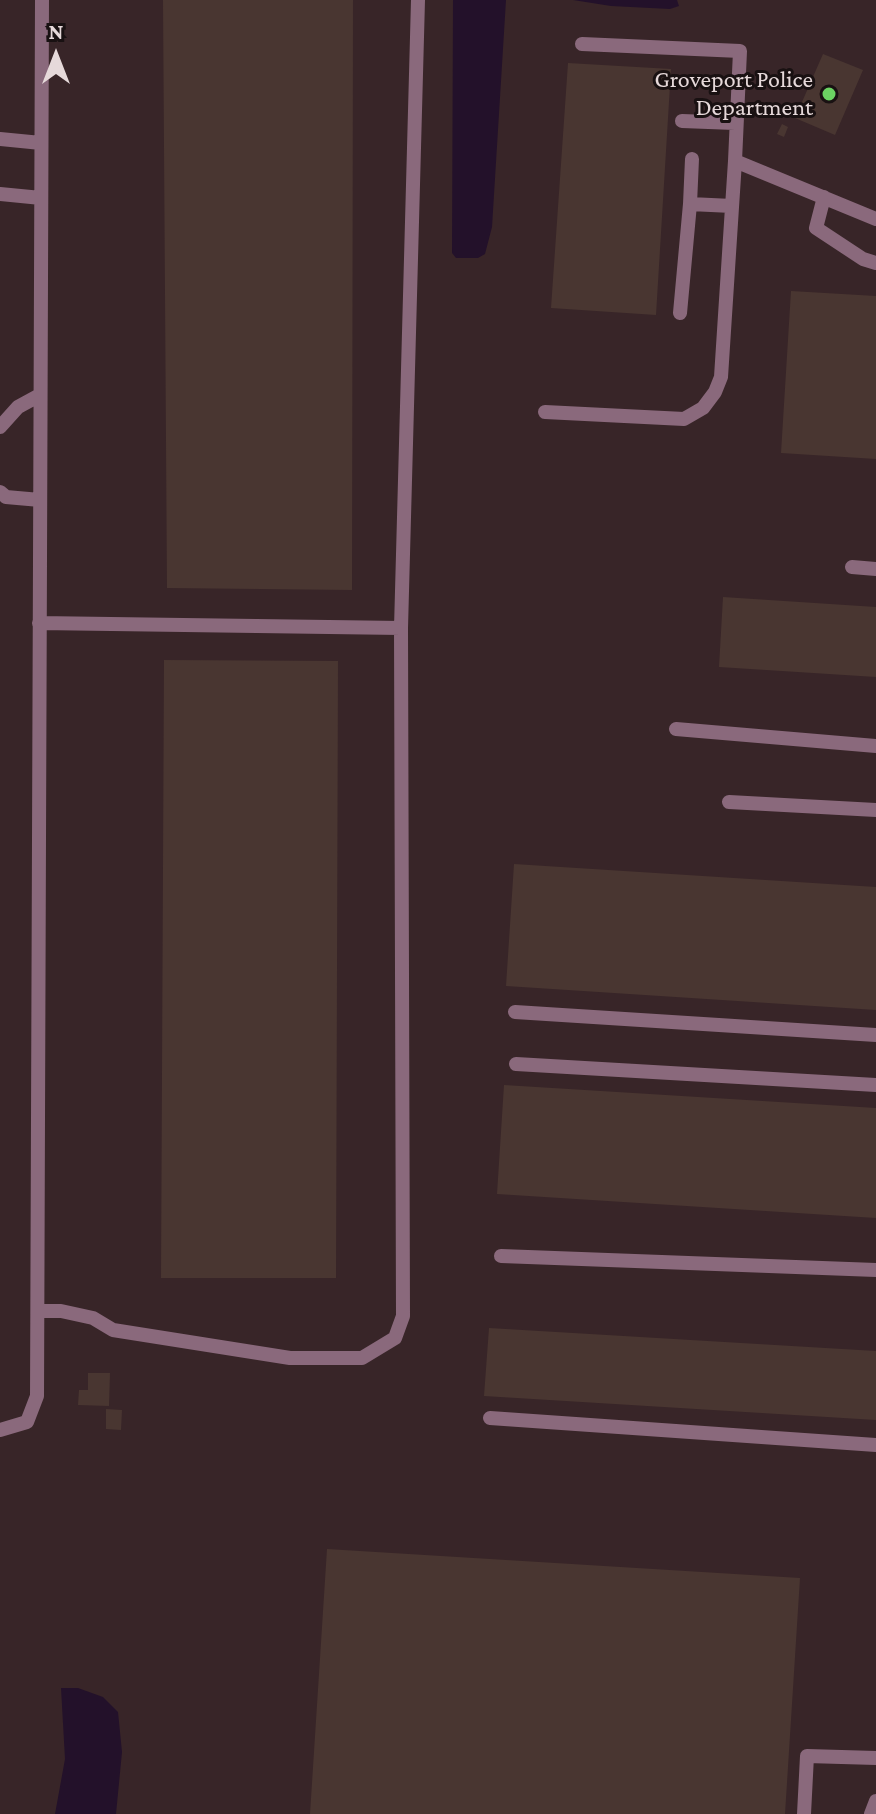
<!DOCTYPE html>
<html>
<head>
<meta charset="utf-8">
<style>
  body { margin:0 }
  #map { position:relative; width:876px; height:1814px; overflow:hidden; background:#382528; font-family:"Crimson Pro",serif }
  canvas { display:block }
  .north { position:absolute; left:16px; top:16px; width:80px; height:80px; -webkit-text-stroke:6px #191112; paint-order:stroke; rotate:0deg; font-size:22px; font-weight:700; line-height:32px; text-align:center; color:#e6d9da }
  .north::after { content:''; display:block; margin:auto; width:28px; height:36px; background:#e6d9da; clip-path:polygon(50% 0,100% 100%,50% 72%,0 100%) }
</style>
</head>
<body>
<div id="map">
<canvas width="876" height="1814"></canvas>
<div class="north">N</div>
</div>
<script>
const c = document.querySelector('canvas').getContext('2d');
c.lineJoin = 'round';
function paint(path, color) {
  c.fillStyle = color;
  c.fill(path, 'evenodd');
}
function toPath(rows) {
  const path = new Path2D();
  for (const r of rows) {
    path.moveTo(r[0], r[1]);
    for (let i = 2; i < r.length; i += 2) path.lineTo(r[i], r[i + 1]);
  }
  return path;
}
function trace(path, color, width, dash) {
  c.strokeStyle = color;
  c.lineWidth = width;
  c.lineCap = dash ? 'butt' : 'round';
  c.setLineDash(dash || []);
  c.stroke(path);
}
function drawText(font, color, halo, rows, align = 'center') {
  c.font = font + ' "Crimson Pro",serif';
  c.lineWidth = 6;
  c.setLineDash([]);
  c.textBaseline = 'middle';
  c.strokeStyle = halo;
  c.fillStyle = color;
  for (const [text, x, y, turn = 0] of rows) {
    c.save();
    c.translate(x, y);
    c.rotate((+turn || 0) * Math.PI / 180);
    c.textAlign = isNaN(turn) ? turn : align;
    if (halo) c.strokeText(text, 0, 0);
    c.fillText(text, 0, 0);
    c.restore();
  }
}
paint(toPath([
  [453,0,506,0,492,227,485,254,478,258,456,258,452,253],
  [573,0,677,0,679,6,670,9,611,6],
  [61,1688,78,1688,103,1697,118,1712,122,1752,116,1814,55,1814,65,1759]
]), '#23112a');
paint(toPath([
  [163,0,353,0,352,590,167,588],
  [823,54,863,70,835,135,795,118],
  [568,63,671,69,656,315,551,308],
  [782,124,788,127,784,137,777,134],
  [791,291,876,296,876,459,781,453],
  [723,597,876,607,876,677,719,667],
  [164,660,338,661,336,1278,161,1278],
  [514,864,876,887,876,1010,506,986],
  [504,1085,876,1108,876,1218,497,1194],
  [489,1328,876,1351,876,1420,484,1396],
  [88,1373,110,1373,109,1406,78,1405,79,1390,88,1390],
  [106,1409,122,1410,121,1430,106,1429],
  [327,1549,800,1578,785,1814,310,1814]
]), '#493631');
trace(toPath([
  [582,44,740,51,735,161,876,219],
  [682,121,735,123],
  [0,139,41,143],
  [692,159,690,204,732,206],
  [0,194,41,198],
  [824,197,816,228,863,259,876,263],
  [680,313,690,204],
  [545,412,684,419,703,408,715,392,721,377,735,161],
  [0,427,18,407,40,395],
  [0,492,6,497,40,500],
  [852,567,876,569],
  [401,628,418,0],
  [676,729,876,746],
  [729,802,876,810],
  [515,1012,876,1035],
  [516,1064,876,1085],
  [501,1256,876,1270],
  [38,1311,61,1311,93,1318,113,1330,290,1358,362,1358,395,1338,403,1316,401,628,39,623],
  [490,1418,876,1445],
  [0,1430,27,1422,37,1396,42,0],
  [804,1814,807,1756,876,1758],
  [871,1814,876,1801]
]), '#8a697c', 14);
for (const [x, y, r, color] of [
  [829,94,8,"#6bd362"]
]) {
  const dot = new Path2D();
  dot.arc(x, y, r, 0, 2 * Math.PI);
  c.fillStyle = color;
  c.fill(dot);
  trace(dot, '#191112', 3);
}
drawText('24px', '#e6d9da', '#191112', [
  ["Groveport Police",813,80],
  ["Department",813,108]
], 'right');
</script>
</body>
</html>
